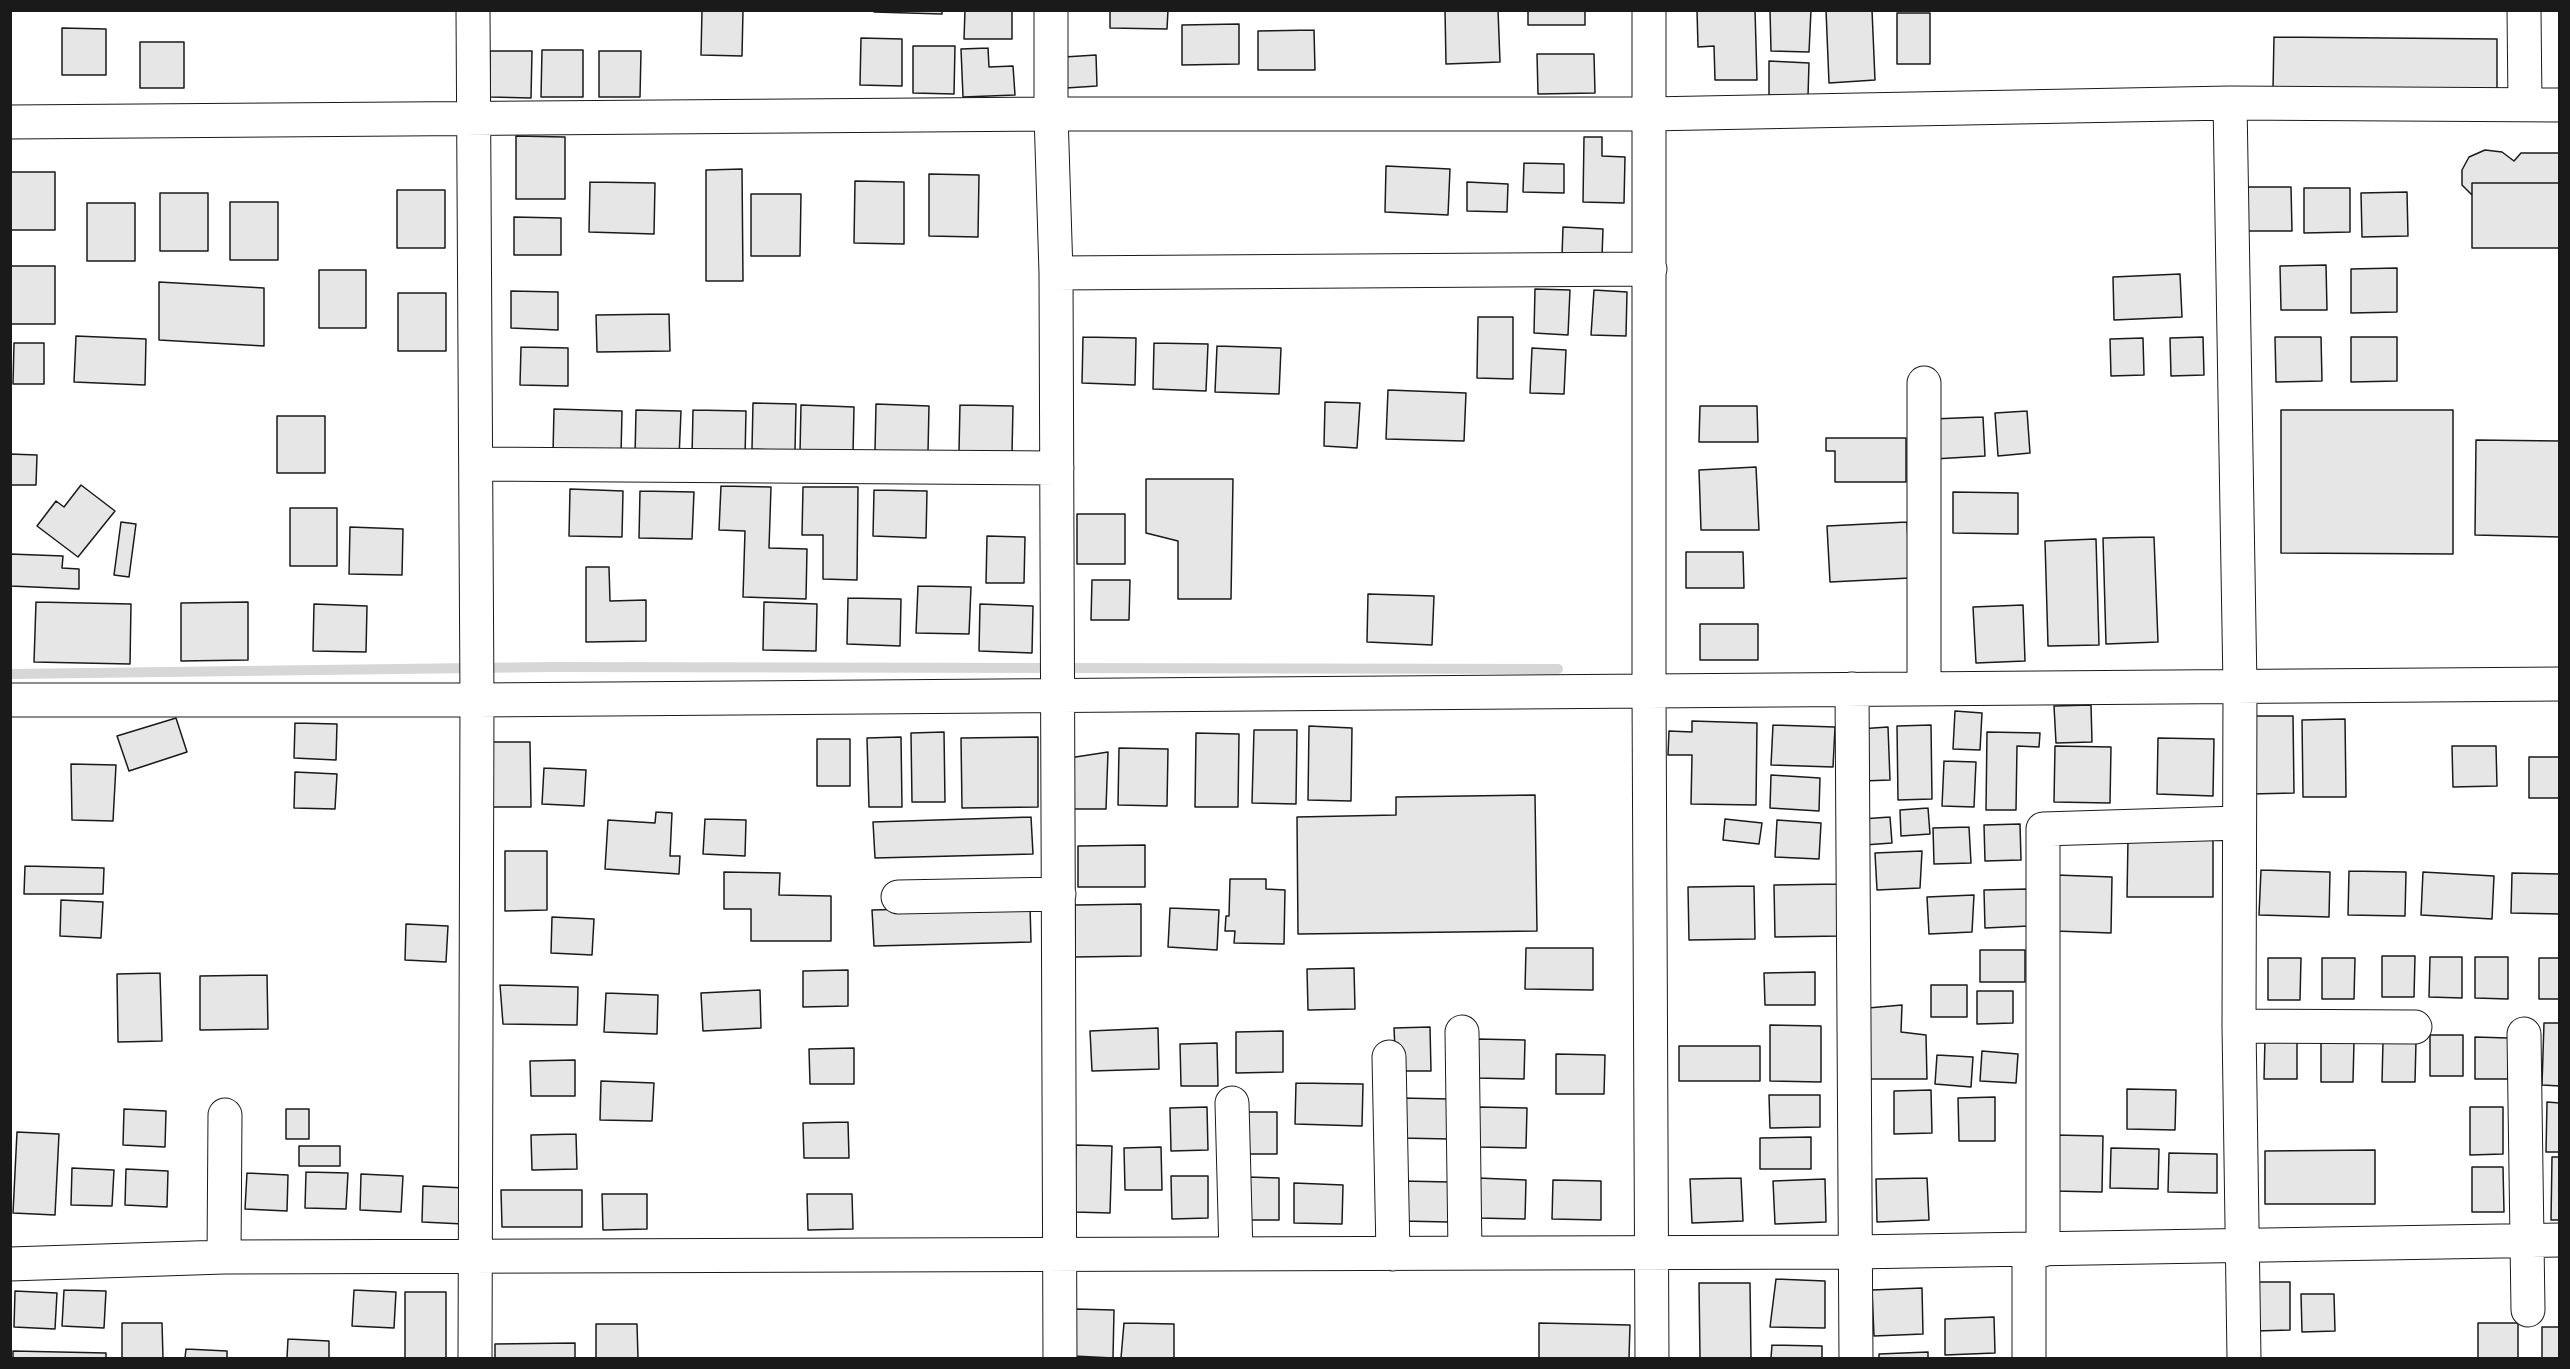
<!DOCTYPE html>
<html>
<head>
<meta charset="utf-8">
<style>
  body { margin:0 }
  #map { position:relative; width:2570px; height:1369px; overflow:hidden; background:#fff; font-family:Cabin,sans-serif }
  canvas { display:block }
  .frame { position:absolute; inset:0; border:12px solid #1a1a1a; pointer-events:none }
</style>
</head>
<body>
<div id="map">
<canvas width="2570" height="1369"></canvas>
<div class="frame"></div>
</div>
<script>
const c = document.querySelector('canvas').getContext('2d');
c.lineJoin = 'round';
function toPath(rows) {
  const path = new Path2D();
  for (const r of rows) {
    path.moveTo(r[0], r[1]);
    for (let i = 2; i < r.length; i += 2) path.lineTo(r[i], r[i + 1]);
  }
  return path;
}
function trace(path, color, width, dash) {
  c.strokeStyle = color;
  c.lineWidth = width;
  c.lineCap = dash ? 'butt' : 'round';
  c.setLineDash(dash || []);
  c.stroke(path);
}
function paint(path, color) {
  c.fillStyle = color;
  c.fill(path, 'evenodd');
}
trace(toPath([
  [10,674,551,667,1558,669]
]), '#d7d7d7', 10);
const building = toPath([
  [702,10,743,10,742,56,701,55,702,10],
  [874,10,942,10,942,14,874,12,874,10],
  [965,10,1012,10,1012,39,964,39,965,10],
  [1110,10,1168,10,1167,29,1110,28,1110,10],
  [1445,10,1498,10,1500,62,1446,64,1445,10],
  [1528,10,1585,10,1585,25,1528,25,1528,10],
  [1697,10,1755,10,1757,80,1715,80,1714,46,1698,47,1697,10],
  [1770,10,1811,10,1809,52,1771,51,1770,10],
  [1826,10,1872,10,1875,80,1829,83,1826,10],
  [1897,13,1930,13,1930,64,1897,64,1897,13],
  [1239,24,1239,64,1182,65,1182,25,1239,24],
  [62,28,106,29,106,75,62,75,62,28],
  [1314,30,1315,70,1258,70,1258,31,1314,30],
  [2274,37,2497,39,2497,90,2273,89,2274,37],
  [861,38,902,39,902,86,860,85,861,38],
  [140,42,184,42,184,88,140,88,140,42],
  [913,46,955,46,954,94,913,93,913,46],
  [988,48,989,67,1013,66,1015,95,963,97,961,49,988,48],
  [542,50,583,50,583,97,541,97,542,50],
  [490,51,532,51,531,98,490,97,490,51],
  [599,51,641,51,640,97,599,97,599,51],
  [1537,54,1594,54,1595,93,1538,94,1537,54],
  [1096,55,1097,86,1066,88,1064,57,1096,55],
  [1769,61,1809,63,1808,96,1769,95,1769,61],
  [516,136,565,137,565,199,516,199,516,136],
  [1584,137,1602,137,1602,156,1625,157,1624,203,1583,202,1584,137],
  [2485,150,2502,152,2514,161,2521,153,2560,153,2560,183,2472,183,2472,195,2462,185,2462,170,2469,157,2485,150],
  [1524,163,1564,164,1564,193,1523,192,1524,163],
  [1386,166,1450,169,1448,215,1385,212,1386,166],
  [742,169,743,281,706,281,706,170,742,169],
  [10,172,55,172,55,230,10,230,10,172],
  [929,174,979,175,978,237,929,236,929,174],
  [855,181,904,182,904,244,854,243,855,181],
  [590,182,655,183,654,234,589,232,590,182],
  [1467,182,1508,184,1507,212,1467,211,1467,182],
  [2472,183,2560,183,2560,248,2472,248,2472,183],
  [2245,187,2291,187,2292,231,2245,231,2245,187],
  [2304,188,2350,188,2350,232,2304,233,2304,188],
  [397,190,445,190,445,248,397,248,397,190],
  [2407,192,2408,236,2362,237,2361,193,2407,192],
  [160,193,208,193,208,251,160,251,160,193],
  [751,194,801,194,800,256,751,256,751,194],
  [230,202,278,202,278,260,230,260,230,202],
  [87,203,135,203,135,261,87,261,87,203],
  [514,217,561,218,561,255,514,255,514,217],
  [1563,227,1603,229,1602,257,1562,256,1563,227],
  [2326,265,2327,310,2281,310,2280,266,2326,265],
  [10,266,55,266,55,324,10,324,10,266],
  [2397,268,2397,312,2351,313,2351,269,2397,268],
  [319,270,366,270,366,328,319,328,319,270],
  [2180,274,2182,317,2114,320,2113,277,2180,274],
  [159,282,264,288,264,346,159,340,159,282],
  [1535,289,1570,290,1568,335,1534,333,1535,289],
  [1594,290,1627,292,1626,336,1591,335,1594,290],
  [511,291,558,292,558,330,511,328,511,291],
  [398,293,446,293,446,351,398,351,398,293],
  [669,314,670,351,597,352,596,315,669,314],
  [1478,317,1513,317,1513,379,1477,378,1478,317],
  [76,336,146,339,145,385,74,382,76,336],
  [1083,337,1136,338,1135,385,1082,383,1083,337],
  [2203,337,2204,375,2171,376,2170,338,2203,337],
  [2275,337,2321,337,2322,381,2276,382,2275,337],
  [2351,337,2397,337,2397,381,2351,382,2351,337],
  [2143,338,2144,375,2111,376,2110,339,2143,338],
  [14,343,44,343,44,384,13,384,14,343],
  [1154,343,1208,344,1206,391,1153,389,1154,343],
  [1217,346,1281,348,1279,394,1215,392,1217,346],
  [521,347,568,348,568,386,520,385,521,347],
  [1532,348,1566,350,1564,394,1530,393,1532,348],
  [1388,390,1466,393,1464,441,1386,439,1388,390],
  [1325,402,1360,403,1357,448,1324,446,1325,402],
  [753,403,796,404,795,451,752,449,753,403],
  [876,404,929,406,928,452,875,451,876,404],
  [801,405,854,407,853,454,800,453,801,405],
  [960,405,1013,406,1012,453,959,451,960,405],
  [1700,406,1757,406,1758,442,1699,442,1700,406],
  [554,409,622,411,621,455,553,453,554,409],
  [636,410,681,411,679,458,635,456,636,410],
  [693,410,746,411,745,458,692,456,693,410],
  [2281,410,2453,410,2453,554,2281,553,2281,410],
  [2027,411,2030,453,1998,456,1995,413,2027,411],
  [277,416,325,416,325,473,277,473,277,416],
  [1983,417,1985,456,1934,459,1932,419,1983,417],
  [1826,438,1906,438,1906,482,1835,482,1835,451,1826,451,1826,438],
  [2476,440,2560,441,2560,537,2475,535,2476,440],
  [10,454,37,455,36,485,10,485,10,454],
  [1756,467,1759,530,1701,530,1699,470,1756,467],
  [1146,479,1233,479,1231,599,1178,599,1178,541,1146,533,1146,479],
  [81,485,115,511,78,557,37,526,56,501,64,507,81,485],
  [721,486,771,487,769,548,807,549,806,599,743,597,745,531,719,530,721,486],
  [803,487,858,487,857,580,823,579,823,535,802,535,803,487],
  [570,489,623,491,622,537,569,536,570,489],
  [874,490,927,491,926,538,873,536,874,490],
  [640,491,694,492,692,539,639,538,640,491],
  [1953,492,2018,493,2018,534,1953,533,1953,492],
  [290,508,337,508,337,566,290,566,290,508],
  [1077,514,1125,514,1125,564,1077,564,1077,514],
  [121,522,136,524,129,577,114,575,121,522],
  [1907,522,1910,578,1830,582,1827,526,1907,522],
  [350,527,403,529,402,575,349,574,350,527],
  [987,536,1025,537,1024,583,986,583,987,536],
  [2154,537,2158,642,2106,644,2103,538,2154,537],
  [2096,539,2099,645,2048,646,2045,541,2096,539],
  [1686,552,1743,552,1744,588,1686,588,1686,552],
  [10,554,63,556,62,568,79,569,79,589,10,586,10,554],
  [586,567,609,567,610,601,646,600,646,641,586,642,586,567],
  [1092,580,1130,580,1129,620,1091,620,1092,580],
  [918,586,971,587,969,634,916,633,918,586],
  [1368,594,1434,596,1432,645,1367,642,1368,594],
  [848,598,901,599,900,646,847,644,848,598],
  [36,602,131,604,130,664,34,662,36,602],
  [248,602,248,660,181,661,181,603,248,602],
  [764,602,817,604,816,651,763,650,764,602],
  [314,604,367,606,366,652,313,651,314,604],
  [980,604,1033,606,1032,653,979,651,980,604],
  [2023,605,2025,661,1976,663,1973,607,2023,605],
  [1700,624,1758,624,1758,660,1700,660,1700,624],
  [2091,705,2092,742,2056,743,2054,706,2091,705],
  [1955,711,1982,713,1980,750,1953,749,1955,711],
  [2249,716,2293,716,2294,793,2251,794,2249,716],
  [176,718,187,752,129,771,117,736,176,718],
  [2345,719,2346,797,2303,797,2302,720,2345,719],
  [1692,721,1757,723,1756,805,1691,804,1692,755,1668,755,1669,731,1692,732,1692,721],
  [295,723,337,724,336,760,294,758,295,723],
  [1773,725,1835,727,1833,767,1771,765,1773,725],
  [1931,725,1932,799,1898,800,1897,726,1931,725],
  [1309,726,1352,728,1351,801,1308,800,1309,726],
  [1888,727,1890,780,1862,781,1859,729,1888,727],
  [1254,730,1297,730,1296,804,1252,803,1254,730],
  [944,732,945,802,912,802,911,733,944,732],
  [1987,732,2040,733,2039,747,2017,746,2016,810,1986,810,1987,732],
  [1196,733,1239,734,1238,807,1195,807,1196,733],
  [901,737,902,807,869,807,867,738,901,737],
  [1038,737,1038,807,962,808,961,738,1038,737],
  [2158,738,2214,739,2213,796,2157,794,2158,738],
  [817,739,850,739,850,786,817,786,817,739],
  [489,742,530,742,531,807,490,807,489,742],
  [2055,746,2111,747,2110,803,2054,802,2055,746],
  [2452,746,2496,746,2497,786,2453,787,2452,746],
  [1119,748,1168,749,1167,806,1118,805,1119,748],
  [1108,752,1106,809,1071,809,1069,758,1108,752],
  [2529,757,2560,757,2560,798,2529,798,2529,757],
  [1944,761,1976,762,1974,807,1942,806,1944,761],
  [71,764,116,765,113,821,72,820,71,764],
  [544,768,586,770,584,806,542,804,544,768],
  [295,772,337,774,335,809,294,808,295,772],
  [1771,775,1820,778,1819,811,1770,808,1771,775],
  [1535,795,1537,931,1298,934,1297,817,1396,815,1396,797,1535,795],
  [1928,808,1930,834,1901,836,1900,810,1928,808],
  [656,812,672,813,670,856,680,856,679,874,605,869,608,820,655,823,656,812],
  [1031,817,1033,854,875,858,873,822,1031,817],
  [1890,817,1892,843,1864,845,1862,819,1890,817],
  [705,819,746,820,745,856,703,854,705,819],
  [1725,819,1762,823,1759,844,1723,840,1725,819],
  [1777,820,1821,823,1819,859,1775,857,1777,820],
  [2020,824,2021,860,1985,861,1984,825,2020,824],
  [1969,827,1971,863,1934,864,1933,828,1969,827],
  [2128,839,2213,840,2213,897,2127,897,2128,839],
  [1145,845,1145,887,1078,887,1078,846,1145,845],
  [505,851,547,851,547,910,505,911,505,851],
  [1922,851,1920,888,1877,890,1875,853,1922,851],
  [25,866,104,868,103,894,24,894,25,866],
  [2261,870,2330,872,2329,917,2259,915,2261,870],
  [2349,871,2406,872,2405,916,2348,915,2349,871],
  [724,872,780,873,779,895,831,896,831,941,751,941,751,909,724,909,724,872],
  [2423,872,2494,876,2492,919,2421,915,2423,872],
  [2512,873,2560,874,2560,914,2511,913,2512,873],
  [2056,875,2112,877,2111,933,2055,931,2056,875],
  [1230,879,1266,879,1266,889,1285,890,1284,944,1234,943,1235,931,1225,931,1226,916,1229,916,1230,879],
  [1840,884,1841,936,1775,937,1774,885,1840,884],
  [1754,886,1755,939,1689,940,1688,887,1754,886],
  [2029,889,2029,926,1985,928,1984,890,2029,889],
  [1974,895,1972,932,1929,934,1927,897,1974,895],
  [61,900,103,902,101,938,60,936,61,900],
  [1141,904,1141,956,1075,957,1075,905,1141,904],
  [1030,906,1031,942,874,946,872,910,1030,906],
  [1170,908,1219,910,1217,950,1168,947,1170,908],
  [552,917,594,919,592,955,551,953,552,917],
  [406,924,448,926,446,962,405,960,406,924],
  [1526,948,1593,948,1593,990,1525,989,1526,948],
  [1980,950,2025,950,2025,982,1980,982,1980,950],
  [2382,956,2415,956,2414,997,2382,997,2382,956],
  [2430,957,2462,957,2462,998,2429,997,2430,957],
  [2475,957,2508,957,2508,999,2475,998,2475,957],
  [2268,958,2301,958,2300,1000,2268,1000,2268,958],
  [2322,958,2355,958,2354,999,2322,999,2322,958],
  [2539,958,2560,958,2560,999,2539,999,2539,958],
  [1354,968,1355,1009,1308,1010,1307,969,1354,968],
  [848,970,848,1006,803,1007,803,971,848,970],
  [1815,972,1815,1005,1765,1005,1764,973,1815,972],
  [160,973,162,1041,118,1042,117,974,160,973],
  [267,975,268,1029,200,1030,200,976,267,975],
  [500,985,578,987,577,1025,503,1024,500,985],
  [1931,985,1967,985,1967,1017,1931,1017,1931,985],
  [760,990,761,1028,703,1031,701,993,760,990],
  [1977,991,2013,991,2013,1023,1977,1024,1977,991],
  [606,993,658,995,657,1034,604,1032,606,993],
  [1902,1005,1901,1032,1926,1035,1927,1079,1867,1079,1868,1008,1902,1005],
  [2544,1023,2560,1023,2560,1086,2542,1085,2544,1023],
  [1770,1025,1821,1026,1821,1082,1770,1081,1770,1025],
  [1430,1027,1431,1071,1396,1071,1394,1028,1430,1027],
  [1158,1028,1159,1069,1092,1071,1090,1031,1158,1028],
  [1283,1031,1283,1072,1236,1073,1236,1032,1283,1031],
  [2430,1035,2463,1035,2463,1076,2430,1076,2430,1035],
  [2475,1037,2508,1038,2508,1079,2475,1079,2475,1037],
  [2265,1038,2297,1038,2297,1079,2264,1079,2265,1038],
  [1477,1039,1525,1040,1524,1079,1476,1078,1477,1039],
  [2321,1040,2354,1041,2353,1082,2321,1082,2321,1040],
  [2383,1041,2416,1042,2415,1082,2382,1082,2383,1041],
  [1217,1043,1218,1086,1181,1086,1180,1044,1217,1043],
  [1679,1046,1760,1046,1760,1081,1679,1081,1679,1046],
  [854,1048,854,1084,810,1084,809,1049,854,1048],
  [1982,1051,2018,1054,2016,1083,1980,1081,1982,1051],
  [1556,1054,1605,1055,1604,1094,1556,1094,1556,1054],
  [1937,1055,1973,1057,1971,1087,1935,1084,1937,1055],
  [575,1060,575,1096,531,1096,530,1061,575,1060],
  [601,1081,654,1083,652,1121,600,1120,601,1081],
  [1296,1083,1363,1084,1362,1126,1295,1124,1296,1083],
  [2127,1089,2176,1090,2175,1130,2127,1129,2127,1089],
  [1931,1090,1932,1133,1894,1134,1894,1091,1931,1090],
  [1769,1095,1820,1095,1820,1127,1770,1128,1769,1095],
  [1995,1097,1995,1141,1959,1141,1958,1098,1995,1097],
  [1401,1098,1449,1099,1449,1139,1400,1138,1401,1098],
  [2547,1102,2560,1103,2560,1152,2546,1152,2547,1102],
  [1207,1107,1208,1150,1171,1151,1170,1108,1207,1107],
  [1479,1107,1527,1108,1526,1148,1478,1147,1479,1107],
  [2470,1107,2503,1107,2503,1154,2470,1155,2470,1107],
  [124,1109,166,1111,165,1147,123,1145,124,1109],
  [286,1109,309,1109,309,1139,286,1139,286,1109],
  [1246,1112,1277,1112,1277,1154,1246,1154,1246,1112],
  [848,1122,849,1158,804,1158,803,1123,848,1122],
  [17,1132,59,1134,55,1215,13,1213,17,1132],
  [576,1134,577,1169,532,1170,531,1135,576,1134],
  [2054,1135,2103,1136,2102,1192,2053,1191,2054,1135],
  [1811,1137,1811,1169,1760,1169,1760,1138,1811,1137],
  [1076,1145,1112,1146,1110,1213,1074,1212,1076,1145],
  [299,1146,340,1146,340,1166,299,1166,299,1146],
  [1161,1147,1162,1190,1125,1190,1124,1148,1161,1147],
  [2111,1148,2159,1149,2158,1189,2110,1188,2111,1148],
  [2375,1150,2375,1204,2265,1204,2265,1151,2375,1150],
  [2169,1153,2217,1154,2217,1193,2168,1192,2169,1153],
  [2552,1157,2560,1157,2560,1220,2551,1220,2552,1157],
  [2472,1167,2503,1167,2504,1212,2472,1212,2472,1167],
  [72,1168,114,1170,112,1206,71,1205,72,1168],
  [126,1169,168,1171,167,1207,125,1205,126,1169],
  [306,1172,348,1173,346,1209,305,1208,306,1172],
  [247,1173,288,1175,287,1211,245,1209,247,1173],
  [361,1174,403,1176,401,1212,360,1210,361,1174],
  [1171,1176,1208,1176,1208,1218,1172,1219,1171,1176],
  [1248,1177,1279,1178,1279,1220,1248,1220,1248,1177],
  [1478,1178,1526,1180,1525,1219,1477,1218,1478,1178],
  [1741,1178,1743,1221,1692,1223,1690,1179,1741,1178],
  [1927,1178,1929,1220,1877,1222,1876,1179,1927,1178],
  [1825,1179,1826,1222,1775,1224,1773,1181,1825,1179],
  [1553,1180,1601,1181,1601,1220,1552,1219,1553,1180],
  [1402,1181,1450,1182,1449,1222,1401,1221,1402,1181],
  [1294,1183,1343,1185,1342,1224,1294,1223,1294,1183],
  [423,1186,465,1188,463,1224,422,1222,423,1186],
  [501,1190,582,1190,582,1227,502,1227,501,1190],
  [602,1194,647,1194,647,1229,603,1230,602,1194],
  [807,1194,852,1194,853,1229,808,1230,807,1194],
  [1776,1279,1825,1281,1825,1328,1770,1327,1776,1279],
  [2256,1282,2290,1282,2290,1330,2256,1331,2256,1282],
  [1699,1283,1750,1283,1751,1358,1700,1358,1699,1283],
  [1922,1288,1923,1334,1874,1336,1872,1290,1922,1288],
  [64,1290,106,1291,104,1328,62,1326,64,1290],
  [354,1290,396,1292,394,1328,352,1326,354,1290],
  [15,1291,57,1293,55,1329,14,1327,15,1291],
  [405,1292,446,1292,446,1358,405,1358,405,1292],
  [2301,1294,2334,1294,2335,1331,2302,1332,2301,1294],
  [1075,1309,1114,1310,1113,1358,1074,1356,1075,1309],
  [1994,1317,1995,1353,1945,1355,1945,1319,1994,1317],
  [122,1323,162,1323,163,1358,122,1358,122,1323],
  [1124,1323,1174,1324,1174,1358,1121,1358,1124,1323],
  [1539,1323,1630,1325,1629,1358,1539,1358,1539,1323],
  [2478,1323,2518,1323,2518,1358,2478,1358,2478,1323],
  [596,1324,637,1324,638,1358,596,1358,596,1324],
  [2542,1327,2560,1327,2560,1358,2542,1358,2542,1327],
  [288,1339,329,1341,329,1358,287,1358,288,1339],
  [575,1343,575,1358,495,1358,495,1344,575,1343],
  [1772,1345,1822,1346,1822,1358,1771,1358,1772,1345],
  [186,1349,227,1351,227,1358,185,1358,186,1349],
  [13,1351,106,1353,106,1358,13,1358,13,1351],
  [1928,1352,1928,1358,1879,1358,1879,1354,1928,1352]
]);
paint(building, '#e6e6e6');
trace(building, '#1a1a1a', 1.5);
const minor = toPath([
  [473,10,477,700,475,1358],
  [1051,10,1051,114,1056,273,1060,1358],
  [1649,10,1649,690,1652,1358],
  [2524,10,2525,105],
  [2230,103,2240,687,2239,1026,2244,1358],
  [10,122,1051,114,1648,114,2230,103,2560,105],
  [1056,273,1650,269],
  [1924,383,1924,689],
  [476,464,1057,468],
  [1852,689,1856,1358],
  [10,700,477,700,2560,684],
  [898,897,1059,894],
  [2239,1026,2415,1027],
  [1462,1032,1465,1253],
  [2524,1034,2528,1310],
  [1389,1057,1393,1254],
  [1232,1103,1236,1254],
  [2043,1250,2043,829,2238,823],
  [224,1257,225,1115],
  [10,1264,224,1257,1854,1252,2560,1240],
  [2029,1358,2029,1249]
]);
trace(minor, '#1a1a1a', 35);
trace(minor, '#fff', 33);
</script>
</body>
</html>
